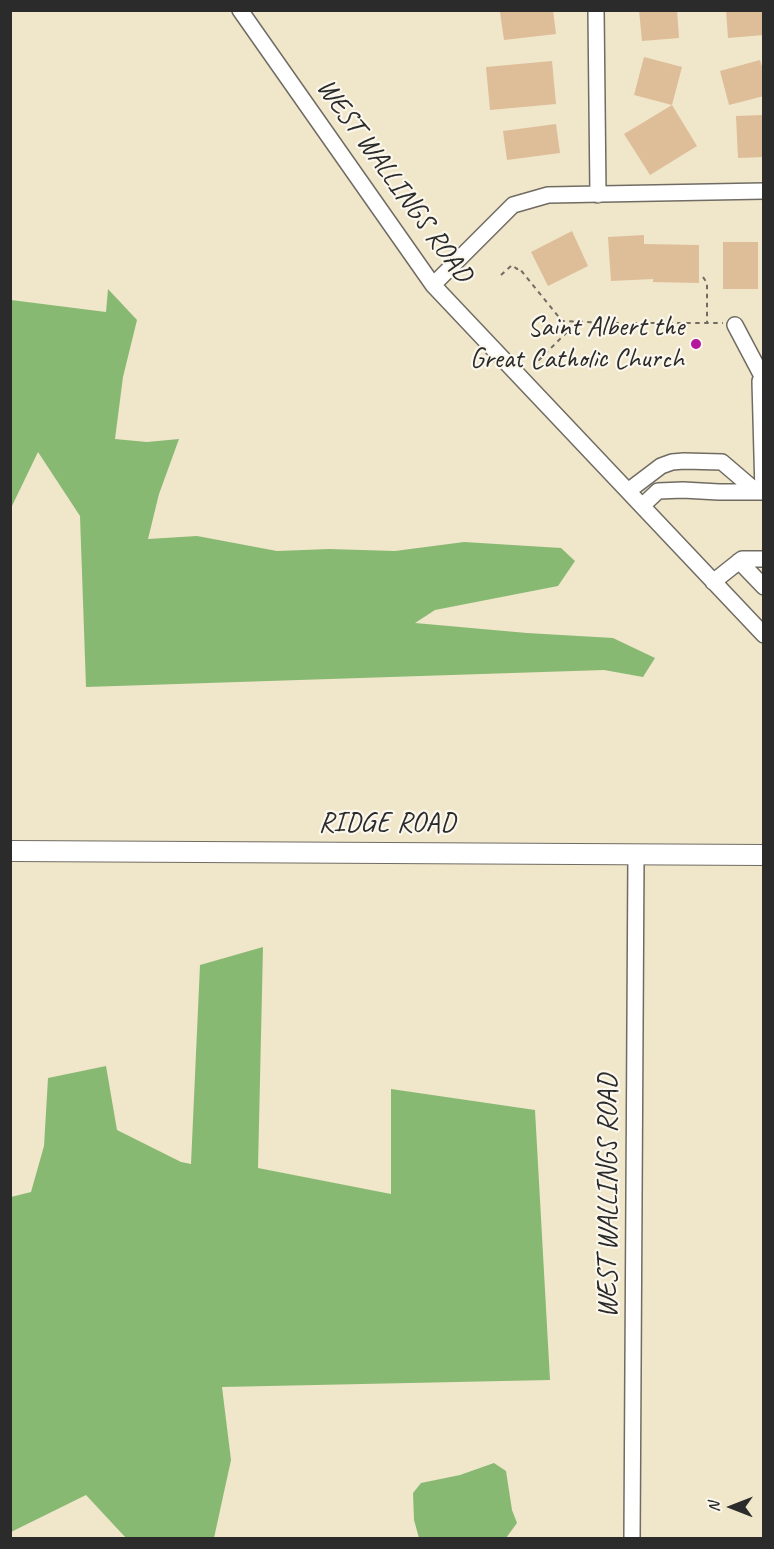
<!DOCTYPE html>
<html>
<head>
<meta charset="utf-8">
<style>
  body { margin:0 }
  #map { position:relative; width:774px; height:1549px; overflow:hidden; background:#f0e6ca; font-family:Caveat,sans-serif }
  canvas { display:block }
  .frame { position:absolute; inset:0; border:12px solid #2b2b2b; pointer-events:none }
  .north { position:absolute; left:702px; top:1477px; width:60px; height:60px; -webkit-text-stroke:4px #fbf7ec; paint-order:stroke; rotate:270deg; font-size:16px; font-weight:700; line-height:24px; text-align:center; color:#2b2b2b }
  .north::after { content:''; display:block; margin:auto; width:21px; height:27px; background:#2b2b2b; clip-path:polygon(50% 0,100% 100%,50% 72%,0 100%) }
</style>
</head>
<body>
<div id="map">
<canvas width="774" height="1549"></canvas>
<div class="frame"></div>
<div class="north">N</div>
</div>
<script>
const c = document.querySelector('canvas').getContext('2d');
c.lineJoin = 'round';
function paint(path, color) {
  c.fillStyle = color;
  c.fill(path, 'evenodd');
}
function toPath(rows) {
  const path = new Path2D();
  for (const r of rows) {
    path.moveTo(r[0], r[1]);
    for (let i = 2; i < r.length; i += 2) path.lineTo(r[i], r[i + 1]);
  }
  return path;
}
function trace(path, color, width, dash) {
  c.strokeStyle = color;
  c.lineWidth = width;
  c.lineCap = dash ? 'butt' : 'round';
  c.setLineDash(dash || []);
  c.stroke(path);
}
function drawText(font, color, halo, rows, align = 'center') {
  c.font = font + ' Caveat,sans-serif';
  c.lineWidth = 4.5;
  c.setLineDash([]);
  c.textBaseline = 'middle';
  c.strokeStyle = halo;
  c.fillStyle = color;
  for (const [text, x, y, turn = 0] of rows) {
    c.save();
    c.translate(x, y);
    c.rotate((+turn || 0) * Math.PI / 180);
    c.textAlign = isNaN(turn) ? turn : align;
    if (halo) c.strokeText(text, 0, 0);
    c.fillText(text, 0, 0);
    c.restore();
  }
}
paint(toPath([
  [108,289,137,320,123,377,115,439,147,442,179,439,159,494,148,539,197,536,277,551,329,549,395,551,464,542,561,548,575,561,558,586,435,610,415,623,527,633,613,638,655,658,643,677,604,670,86,687,80,516,38,452,11,508,11,300,106,312],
  [263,947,258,1168,391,1194,391,1089,535,1110,550,1380,222,1387,231,1460,214,1538,126,1538,86,1495,11,1532,11,1197,31,1192,44,1146,48,1078,106,1066,117,1130,181,1162,191,1164,200,965],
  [494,1463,506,1471,512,1510,517,1523,506,1538,419,1538,414,1520,413,1493,421,1483,460,1475]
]), '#88b973');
paint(toPath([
  [513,10,553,10,556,34,504,40,500,12],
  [639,10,677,10,679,38,642,41],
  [726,10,764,10,764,35,728,38],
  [644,57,682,67,672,105,634,95],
  [760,60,764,73,764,96,729,105,720,71],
  [552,61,556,104,490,110,486,67],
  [672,105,697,146,650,175,624,134],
  [764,115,764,157,738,158,736,116],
  [556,124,560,153,507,160,503,131],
  [572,231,588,266,548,286,531,252],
  [644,235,644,244,699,245,699,283,653,282,653,279,611,281,608,237],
  [723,242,758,242,758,289,723,289]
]), '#debd99');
const minor = toPath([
  [240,10,433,285,764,635],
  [596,10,598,195],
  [433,285,513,205,548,195,764,191],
  [735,325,763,378],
  [628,491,661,466,672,462,684,461,722,462,757,492,764,492],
  [763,492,760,381,764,377],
  [642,506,658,491,683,490,719,492,757,492],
  [739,561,764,587],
  [713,582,742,559,764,559],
  [632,1538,636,854]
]);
const major = toPath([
  [10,851,764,855]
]);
trace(minor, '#706c63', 18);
trace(major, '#706c63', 22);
trace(toPath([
  [501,275,512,265,517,269,519,268,562,321,610,323,723,323],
  [703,277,707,283,707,323],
  [532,367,577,322]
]), '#706c63', 2, [4.5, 4.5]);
trace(minor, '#fff', 15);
trace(major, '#fff', 20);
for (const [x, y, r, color] of [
  [696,344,6,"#b5179e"]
]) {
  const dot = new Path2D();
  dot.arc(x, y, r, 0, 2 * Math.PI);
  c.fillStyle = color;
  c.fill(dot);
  trace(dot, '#fbf7ec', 2);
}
drawText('28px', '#2b2b2b', '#fbf7ec', [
  ["WEST WALLINGS ROAD",394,181,54],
  ["RIDGE ROAD",387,824],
  ["WEST WALLINGS ROAD",609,1196,-90]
]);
drawText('28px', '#2b2b2b', '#fbf7ec', [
  ["Saint Albert the",684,328],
  ["Great Catholic Church",684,360]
], 'right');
</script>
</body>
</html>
